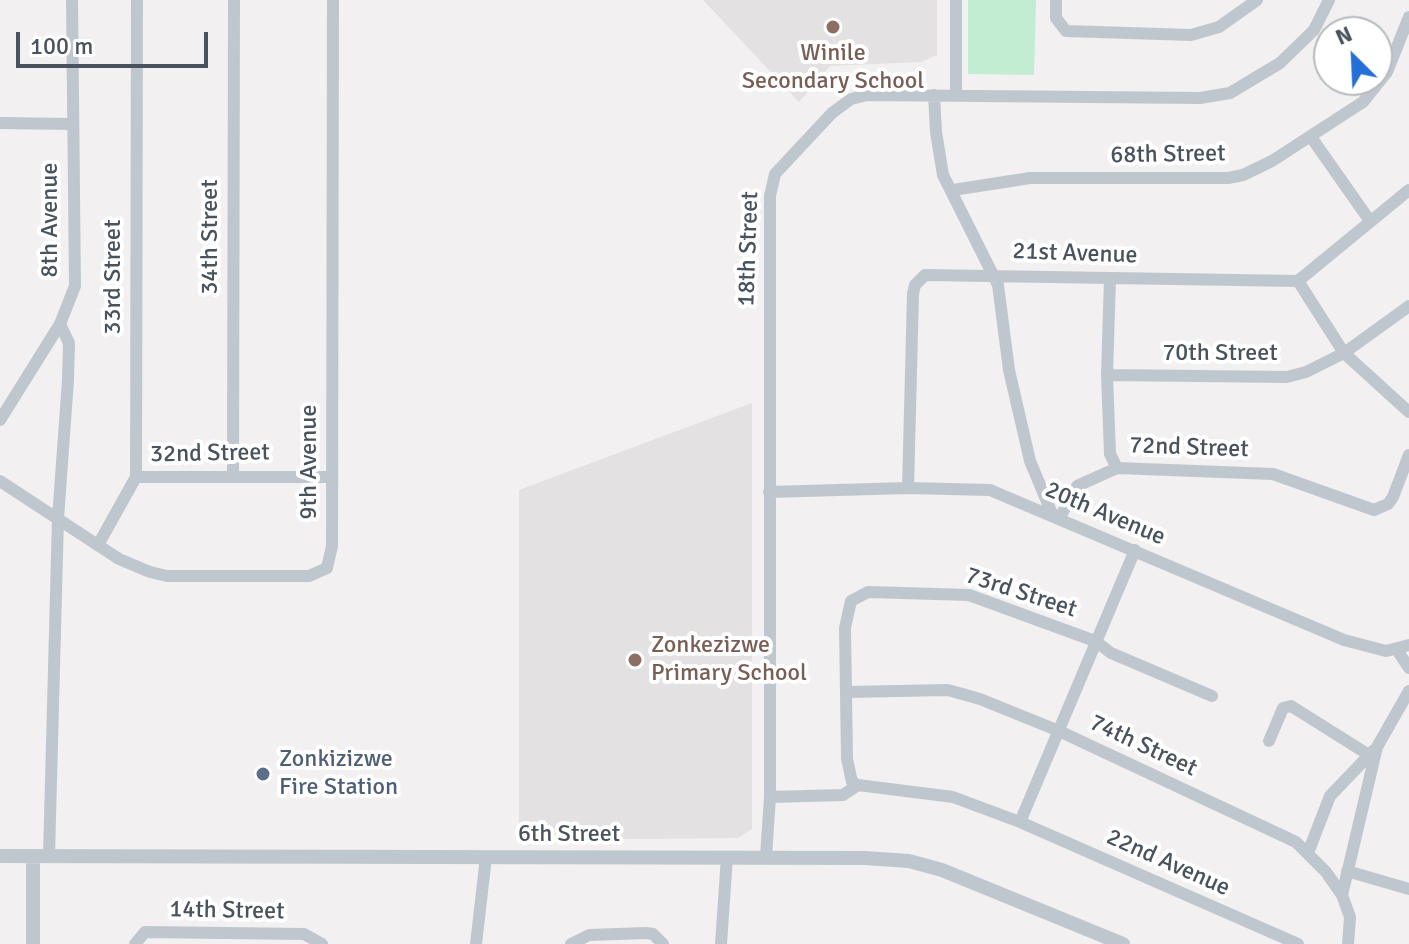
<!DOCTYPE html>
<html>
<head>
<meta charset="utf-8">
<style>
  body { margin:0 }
  #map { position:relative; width:1409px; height:944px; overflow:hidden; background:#f2f0f0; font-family:Signika,sans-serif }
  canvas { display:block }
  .north { position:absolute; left:1313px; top:16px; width:80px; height:80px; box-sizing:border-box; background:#fff; border:2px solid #b6babe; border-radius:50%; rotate:336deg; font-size:22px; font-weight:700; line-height:32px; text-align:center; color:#49535d }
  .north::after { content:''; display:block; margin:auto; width:28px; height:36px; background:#246fd8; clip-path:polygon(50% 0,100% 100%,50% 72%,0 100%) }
  .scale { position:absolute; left:16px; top:32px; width:192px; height:36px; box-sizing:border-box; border:4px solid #49535d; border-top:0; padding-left:10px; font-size:24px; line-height:28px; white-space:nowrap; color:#49535d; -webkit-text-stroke:6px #fff; paint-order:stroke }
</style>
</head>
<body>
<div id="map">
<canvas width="1409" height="944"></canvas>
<div class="north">N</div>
<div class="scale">100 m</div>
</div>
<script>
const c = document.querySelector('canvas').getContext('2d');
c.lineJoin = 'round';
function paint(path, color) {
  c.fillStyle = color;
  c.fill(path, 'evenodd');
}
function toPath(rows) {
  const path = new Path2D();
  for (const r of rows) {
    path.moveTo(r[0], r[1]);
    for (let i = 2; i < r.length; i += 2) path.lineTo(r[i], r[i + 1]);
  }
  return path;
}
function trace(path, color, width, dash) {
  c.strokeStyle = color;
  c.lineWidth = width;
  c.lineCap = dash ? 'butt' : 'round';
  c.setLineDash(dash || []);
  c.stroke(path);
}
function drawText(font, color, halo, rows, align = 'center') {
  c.font = font + ' Signika,sans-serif';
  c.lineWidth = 8;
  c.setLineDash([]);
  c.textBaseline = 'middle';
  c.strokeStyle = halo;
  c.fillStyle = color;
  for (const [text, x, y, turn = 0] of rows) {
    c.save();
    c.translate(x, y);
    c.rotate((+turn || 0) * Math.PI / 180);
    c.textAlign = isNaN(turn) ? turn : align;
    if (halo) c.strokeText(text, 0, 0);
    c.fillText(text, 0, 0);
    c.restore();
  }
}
paint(toPath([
  [703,0,937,0,937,55,921,62,830,66,799,102],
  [752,403,752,829,738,838,519,840,519,490]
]), '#e3e1e2');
paint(toPath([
  [968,0,1036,0,1034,75,968,74]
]), '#c2edd3');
trace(toPath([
  [956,0,956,95],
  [1056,0,1056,18,1066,31,1191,35,1219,27,1257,0],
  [934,95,936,132,943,175,998,285,1009,370,1030,461,1053,516],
  [0,123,72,124],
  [1311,137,1370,221],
  [953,190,1030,178,1228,178,1243,175,1272,161,1363,102,1387,72,1409,17],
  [1110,278,1107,375,1110,454,1117,468,1273,474,1374,510,1388,504,1393,497,1409,455],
  [1298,281,1344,353,1409,412],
  [1107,375,1287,377,1306,372,1344,353,1409,306],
  [0,420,60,324,75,286,72,0],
  [233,475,234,0],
  [136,477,332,477],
  [0,481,119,559,150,572,167,576,309,576,327,568,332,546,333,0],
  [908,488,913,294,915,285,925,275,1298,281,1409,190],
  [769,492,908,488,990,490,1344,640,1386,651,1409,645],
  [1059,519,1077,486,1117,468],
  [98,545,136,477,137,0],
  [1397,650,1409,668],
  [848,692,948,690,980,699,1059,731,1296,842,1326,872,1342,895,1350,917,1348,944],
  [1269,741,1283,708,1291,706,1369,755],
  [858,785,852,782,847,759,845,628,851,601,868,592,969,595,1095,641,1111,653,1212,696],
  [858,785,953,797,1020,822,1298,944],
  [770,797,843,795,858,785],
  [1020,822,1135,550],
  [1308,853,1330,796,1374,750],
  [49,856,58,518,68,380,69,343,60,324],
  [766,856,770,797,770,196,775,174,832,113,851,99,867,95,1200,98,1230,93,1280,63,1314,30,1329,0],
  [1347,871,1409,889],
  [1342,895,1377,747,1409,691],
  [135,944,145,932,304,934,322,944],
  [476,944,486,857],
  [571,944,589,935,646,933,653,934,663,944],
  [721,944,727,857]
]), '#bfc7ce', 12);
trace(toPath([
  [0,856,865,858,909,861,942,870,1123,944],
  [33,856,33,944]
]), '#bfc7ce', 14);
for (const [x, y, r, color] of [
  [833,27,8,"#8d6e63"],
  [635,660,8,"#8d6e63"],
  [263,774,8,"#5c6f8a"]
]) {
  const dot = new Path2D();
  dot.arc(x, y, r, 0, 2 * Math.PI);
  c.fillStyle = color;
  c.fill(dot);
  trace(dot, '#fff', 3);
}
drawText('24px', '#785e54', '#fff', [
  ["Winile",833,54],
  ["Secondary School",833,82],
  ["Zonkezizwe",651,646,"left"],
  ["Primary School",651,674,"left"]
]);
drawText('24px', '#49535d', '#fff', [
  ["68th Street",1168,155,-1],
  ["8th Avenue",51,220,-90],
  ["34th Street",211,237,-90],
  ["18th Street",749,249,-88],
  ["21st Avenue",1075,254,2],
  ["33rd Street",114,277,-90],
  ["70th Street",1220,354],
  ["72nd Street",1189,448,2],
  ["32nd Street",210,454,-1],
  ["9th Avenue",310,462,-90],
  ["20th Avenue",1105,514,23],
  ["73rd Street",1021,593,18],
  ["74th Street",1143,746,25],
  ["6th Street",569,835],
  ["22nd Avenue",1168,863,24],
  ["14th Street",227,911,1]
]);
drawText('24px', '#4e5e75', '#fff', [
  ["Zonkizizwe",279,760],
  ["Fire Station",279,788]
], 'left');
</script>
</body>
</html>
